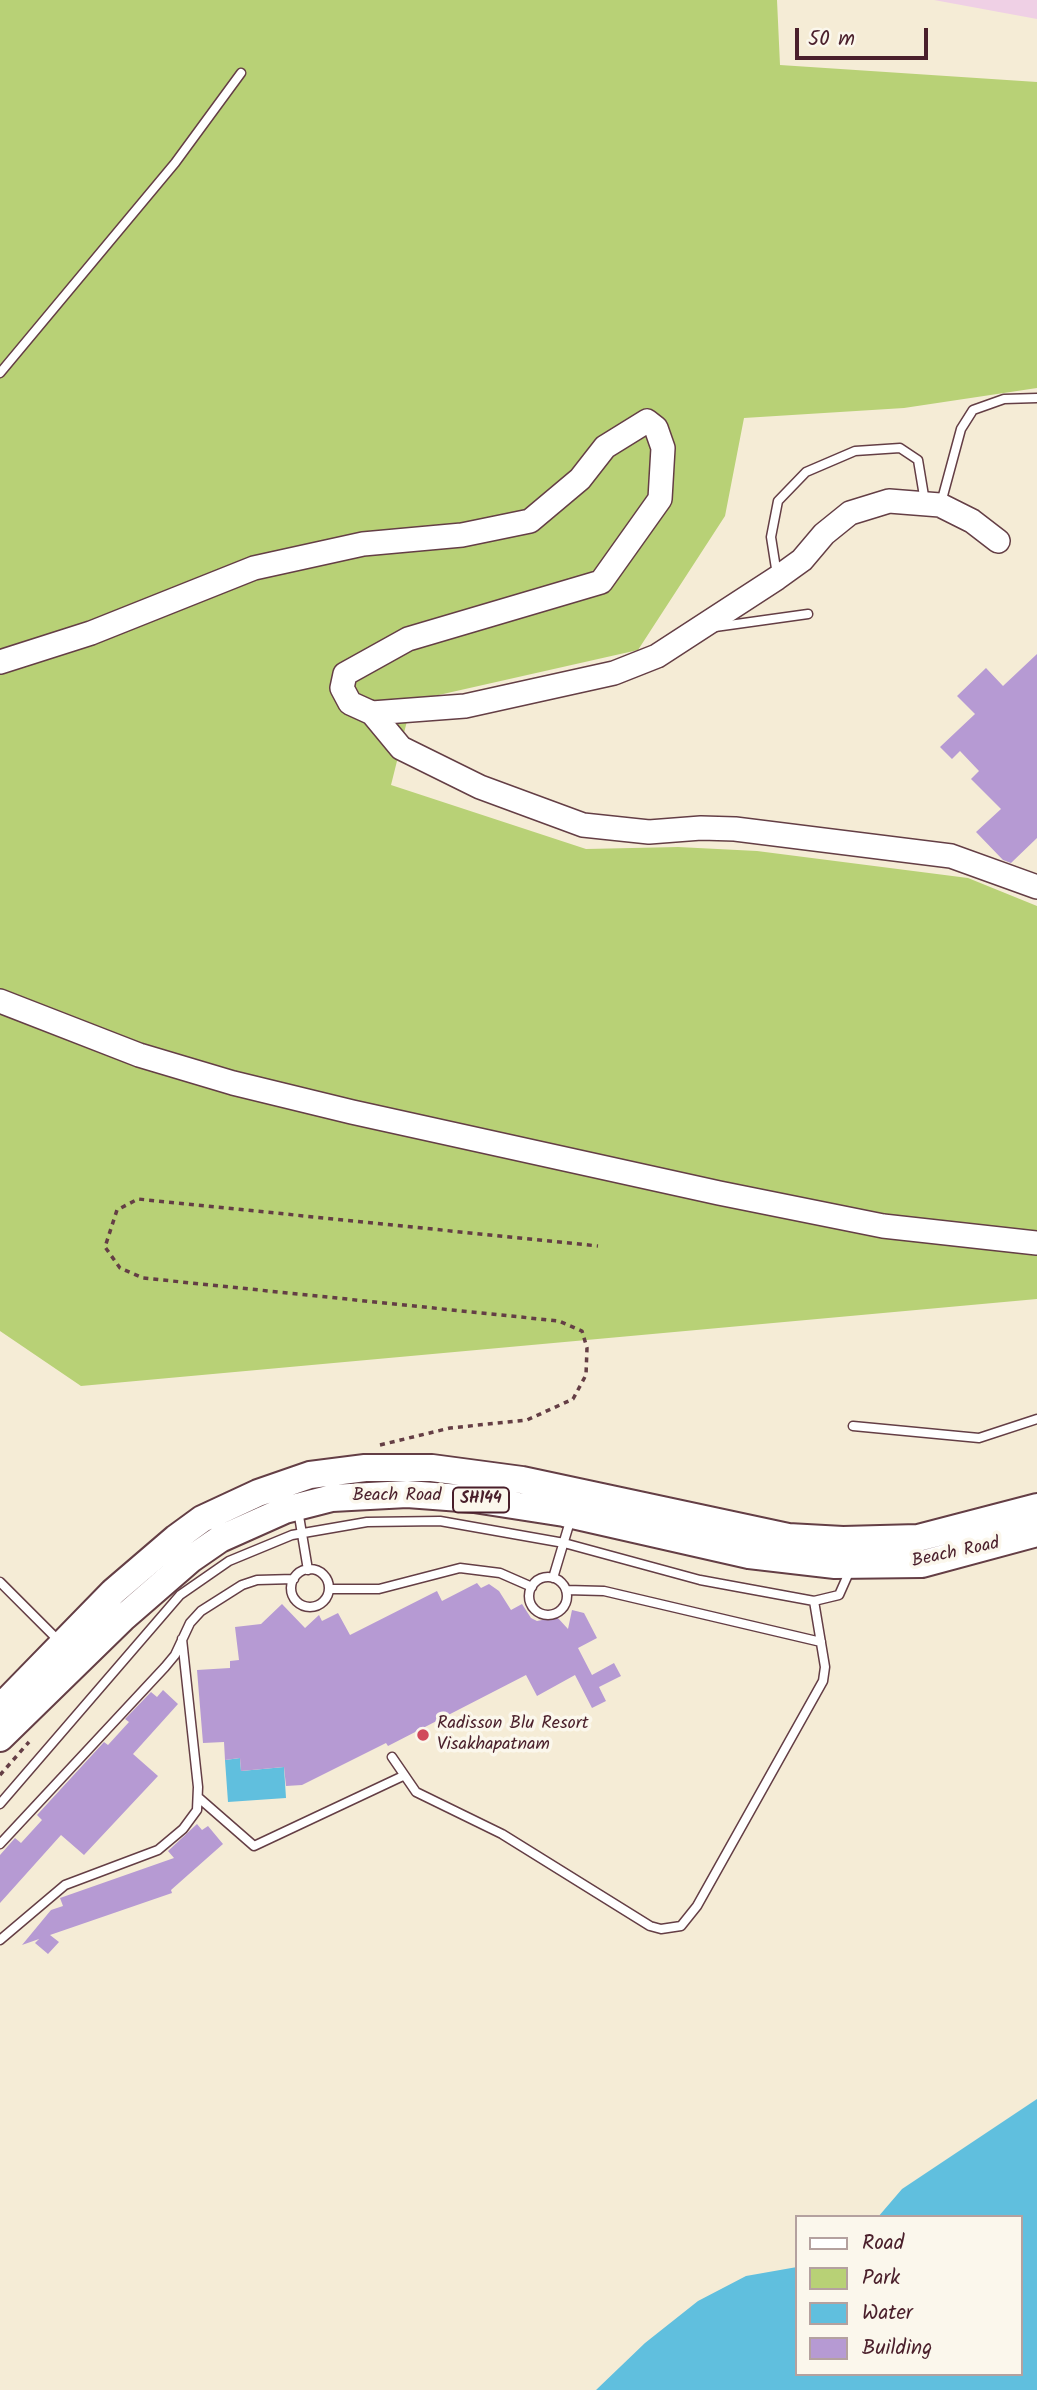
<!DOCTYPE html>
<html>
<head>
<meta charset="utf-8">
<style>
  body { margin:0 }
  #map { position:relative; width:1037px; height:2390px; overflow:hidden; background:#f5ecd6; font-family:Kalam,sans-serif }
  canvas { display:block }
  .legend { position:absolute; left:795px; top:2215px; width:228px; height:161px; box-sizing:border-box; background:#fbf7ec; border:2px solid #b4a19f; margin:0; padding:9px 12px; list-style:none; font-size:21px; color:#4a1f2b }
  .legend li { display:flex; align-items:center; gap:14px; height:35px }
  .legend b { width:35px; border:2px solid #b4a19f }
  .scale { position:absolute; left:795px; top:28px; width:133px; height:32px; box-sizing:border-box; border:4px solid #4a1f2b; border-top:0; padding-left:9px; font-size:21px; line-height:24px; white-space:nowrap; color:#4a1f2b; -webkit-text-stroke:5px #fbf7ec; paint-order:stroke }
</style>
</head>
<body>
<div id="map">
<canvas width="1037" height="2390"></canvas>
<ul class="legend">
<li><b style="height:9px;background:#fff"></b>Road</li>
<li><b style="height:19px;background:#b8d176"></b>Park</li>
<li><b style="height:19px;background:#60bfde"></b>Water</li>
<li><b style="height:19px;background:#b69ad3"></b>Building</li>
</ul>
<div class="scale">50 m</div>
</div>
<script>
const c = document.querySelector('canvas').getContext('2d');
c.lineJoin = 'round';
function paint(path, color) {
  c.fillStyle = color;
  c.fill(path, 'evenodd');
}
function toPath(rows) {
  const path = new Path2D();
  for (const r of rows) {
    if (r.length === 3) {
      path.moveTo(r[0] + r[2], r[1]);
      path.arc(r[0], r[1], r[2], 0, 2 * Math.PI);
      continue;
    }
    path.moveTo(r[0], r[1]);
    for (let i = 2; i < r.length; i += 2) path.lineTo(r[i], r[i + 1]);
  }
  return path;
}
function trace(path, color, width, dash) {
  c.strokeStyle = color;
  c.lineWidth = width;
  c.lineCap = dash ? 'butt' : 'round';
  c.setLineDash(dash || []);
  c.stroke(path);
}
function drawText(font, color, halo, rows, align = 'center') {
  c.font = font + ' Kalam,sans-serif';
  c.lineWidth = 7;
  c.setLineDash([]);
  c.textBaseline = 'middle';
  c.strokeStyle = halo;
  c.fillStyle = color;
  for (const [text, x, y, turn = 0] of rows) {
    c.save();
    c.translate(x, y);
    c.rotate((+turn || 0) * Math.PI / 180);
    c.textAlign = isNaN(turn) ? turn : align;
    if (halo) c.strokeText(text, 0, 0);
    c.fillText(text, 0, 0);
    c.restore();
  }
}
paint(toPath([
  [934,0,1037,0,1037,19]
]), '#efd0e5');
paint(toPath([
  [0,0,777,0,780,65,1037,82,1037,388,904,408,744,418,725,516,638,650,412,701,391,785,586,849,678,847,757,851,968,878,1037,906,1037,1299,81,1386,0,1331]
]), '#b8d176');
paint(toPath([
  [240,1758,241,1771,284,1767,286,1798,228,1802,225,1760],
  [1037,2099,1037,2390,596,2390,645,2343,698,2301,746,2276,797,2267,797,2374,1021,2374,1021,2217,878,2217,902,2189]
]), '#60bfde');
paint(toPath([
  [1037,654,1037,838,1011,863,1003,860,976,832,1001,809,971,779,979,771,960,751,952,759,940,747,975,714,957,696,986,668,1003,686],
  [477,1583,481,1588,489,1584,499,1591,511,1610,522,1604,531,1618,537,1621,557,1617,568,1629,572,1610,584,1613,597,1638,578,1648,592,1675,614,1663,621,1676,599,1687,606,1701,592,1708,575,1675,537,1696,526,1675,388,1746,386,1743,302,1785,286,1786,284,1767,241,1771,240,1758,225,1760,224,1742,203,1743,197,1670,230,1668,230,1661,239,1660,235,1627,261,1624,282,1604,305,1628,319,1615,322,1621,338,1613,350,1635,437,1591,442,1601],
  [163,1690,178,1704,133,1754,158,1776,84,1855,61,1835,0,1903,0,1855,15,1838,21,1843,42,1820,37,1815,104,1742,108,1745,129,1722,125,1719,151,1692,157,1697],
  [197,1824,202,1830,208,1826,223,1844,171,1890,172,1893,50,1935,59,1942,48,1954,35,1943,39,1939,22,1945,51,1910,63,1906,60,1898,174,1858,168,1851]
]), '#b69ad3');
const lane = toPath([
  [0,373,175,163,241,73],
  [941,503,961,429,973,410,1004,399,1037,398],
  [777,575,771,537,778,501,806,472,855,451,900,448,918,460,925,502],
  [715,627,808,614],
  [853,1426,979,1438,1037,1419],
  [298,1510,308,1570],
  [310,1588,19],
  [548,1596,19],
  [553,1578,571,1518],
  [0,1582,59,1641],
  [329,1589,379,1589,460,1568,500,1573,532,1587],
  [566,1590,604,1591,821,1642],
  [392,1757,416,1792,502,1834,650,1926,661,1929,681,1926,697,1906,823,1681,825,1667,814,1601],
  [199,1798,254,1846,403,1776],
  [0,1804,180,1595,229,1561,292,1535,367,1522,440,1521,564,1543,700,1580,814,1601,839,1595,851,1568],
  [0,1844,165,1667,175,1655,190,1623,201,1611,242,1585,257,1580,294,1579],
  [0,1940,65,1885,158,1850,183,1829,197,1810,198,1787,182,1639]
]);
const secondary = toPath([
  [0,662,91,633,254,568,363,544,462,535,530,521,580,479,605,447,647,421,656,428,663,448,660,499,601,582,408,639,345,674,342,688,350,703,372,713,465,706,614,673,657,656,777,578,802,560,824,534,850,513,889,501,940,505,972,521,998,541],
  [372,713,401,748,480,787,583,825,649,832,701,828,735,829,951,856,1037,887],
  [0,1001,139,1055,233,1083,352,1112,719,1193,883,1226,1037,1243]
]);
const primary = toPath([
  [0,1708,113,1592,176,1538,202,1519,258,1493,310,1475,365,1468,432,1468,522,1480,788,1537,843,1540,918,1538,1037,1507],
  [0,1738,123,1618,191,1559,220,1539,285,1510,332,1498,407,1494,474,1499,564,1513,749,1555,835,1565,922,1564,1037,1533]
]);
trace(lane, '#643e45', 11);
trace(secondary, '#643e45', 26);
trace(primary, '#643e45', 30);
trace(toPath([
  [380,1445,450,1428,527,1420,573,1399,586,1375,587,1348,582,1331,559,1321,143,1278,120,1268,105,1247,117,1210,138,1199,598,1246],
  [0,1775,29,1742]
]), '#643e45', 3.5, [5, 5]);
trace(lane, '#fff', 8);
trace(secondary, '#fff', 23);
trace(primary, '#fff', 26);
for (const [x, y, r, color] of [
  [423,1735,7,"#d1495b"]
]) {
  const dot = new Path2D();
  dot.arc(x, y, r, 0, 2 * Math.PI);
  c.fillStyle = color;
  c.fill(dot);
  trace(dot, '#fbf7ec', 2.5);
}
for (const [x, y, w] of [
  [481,1500,56]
]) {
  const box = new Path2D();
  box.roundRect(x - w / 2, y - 12.5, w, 25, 5);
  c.fillStyle = '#fbf7ec';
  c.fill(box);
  trace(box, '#4a1f2b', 2);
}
drawText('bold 16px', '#4a1f2b', null, [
  ["SH144",481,1500]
]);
drawText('18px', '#4a1f2b', '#fbf7ec', [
  ["Beach Road",397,1497],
  ["Beach Road",956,1554,-12]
]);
drawText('18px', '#4a1f2b', '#fbf7ec', [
  ["Radisson Blu Resort",437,1725],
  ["Visakhapatnam",437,1746]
], 'left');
</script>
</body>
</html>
